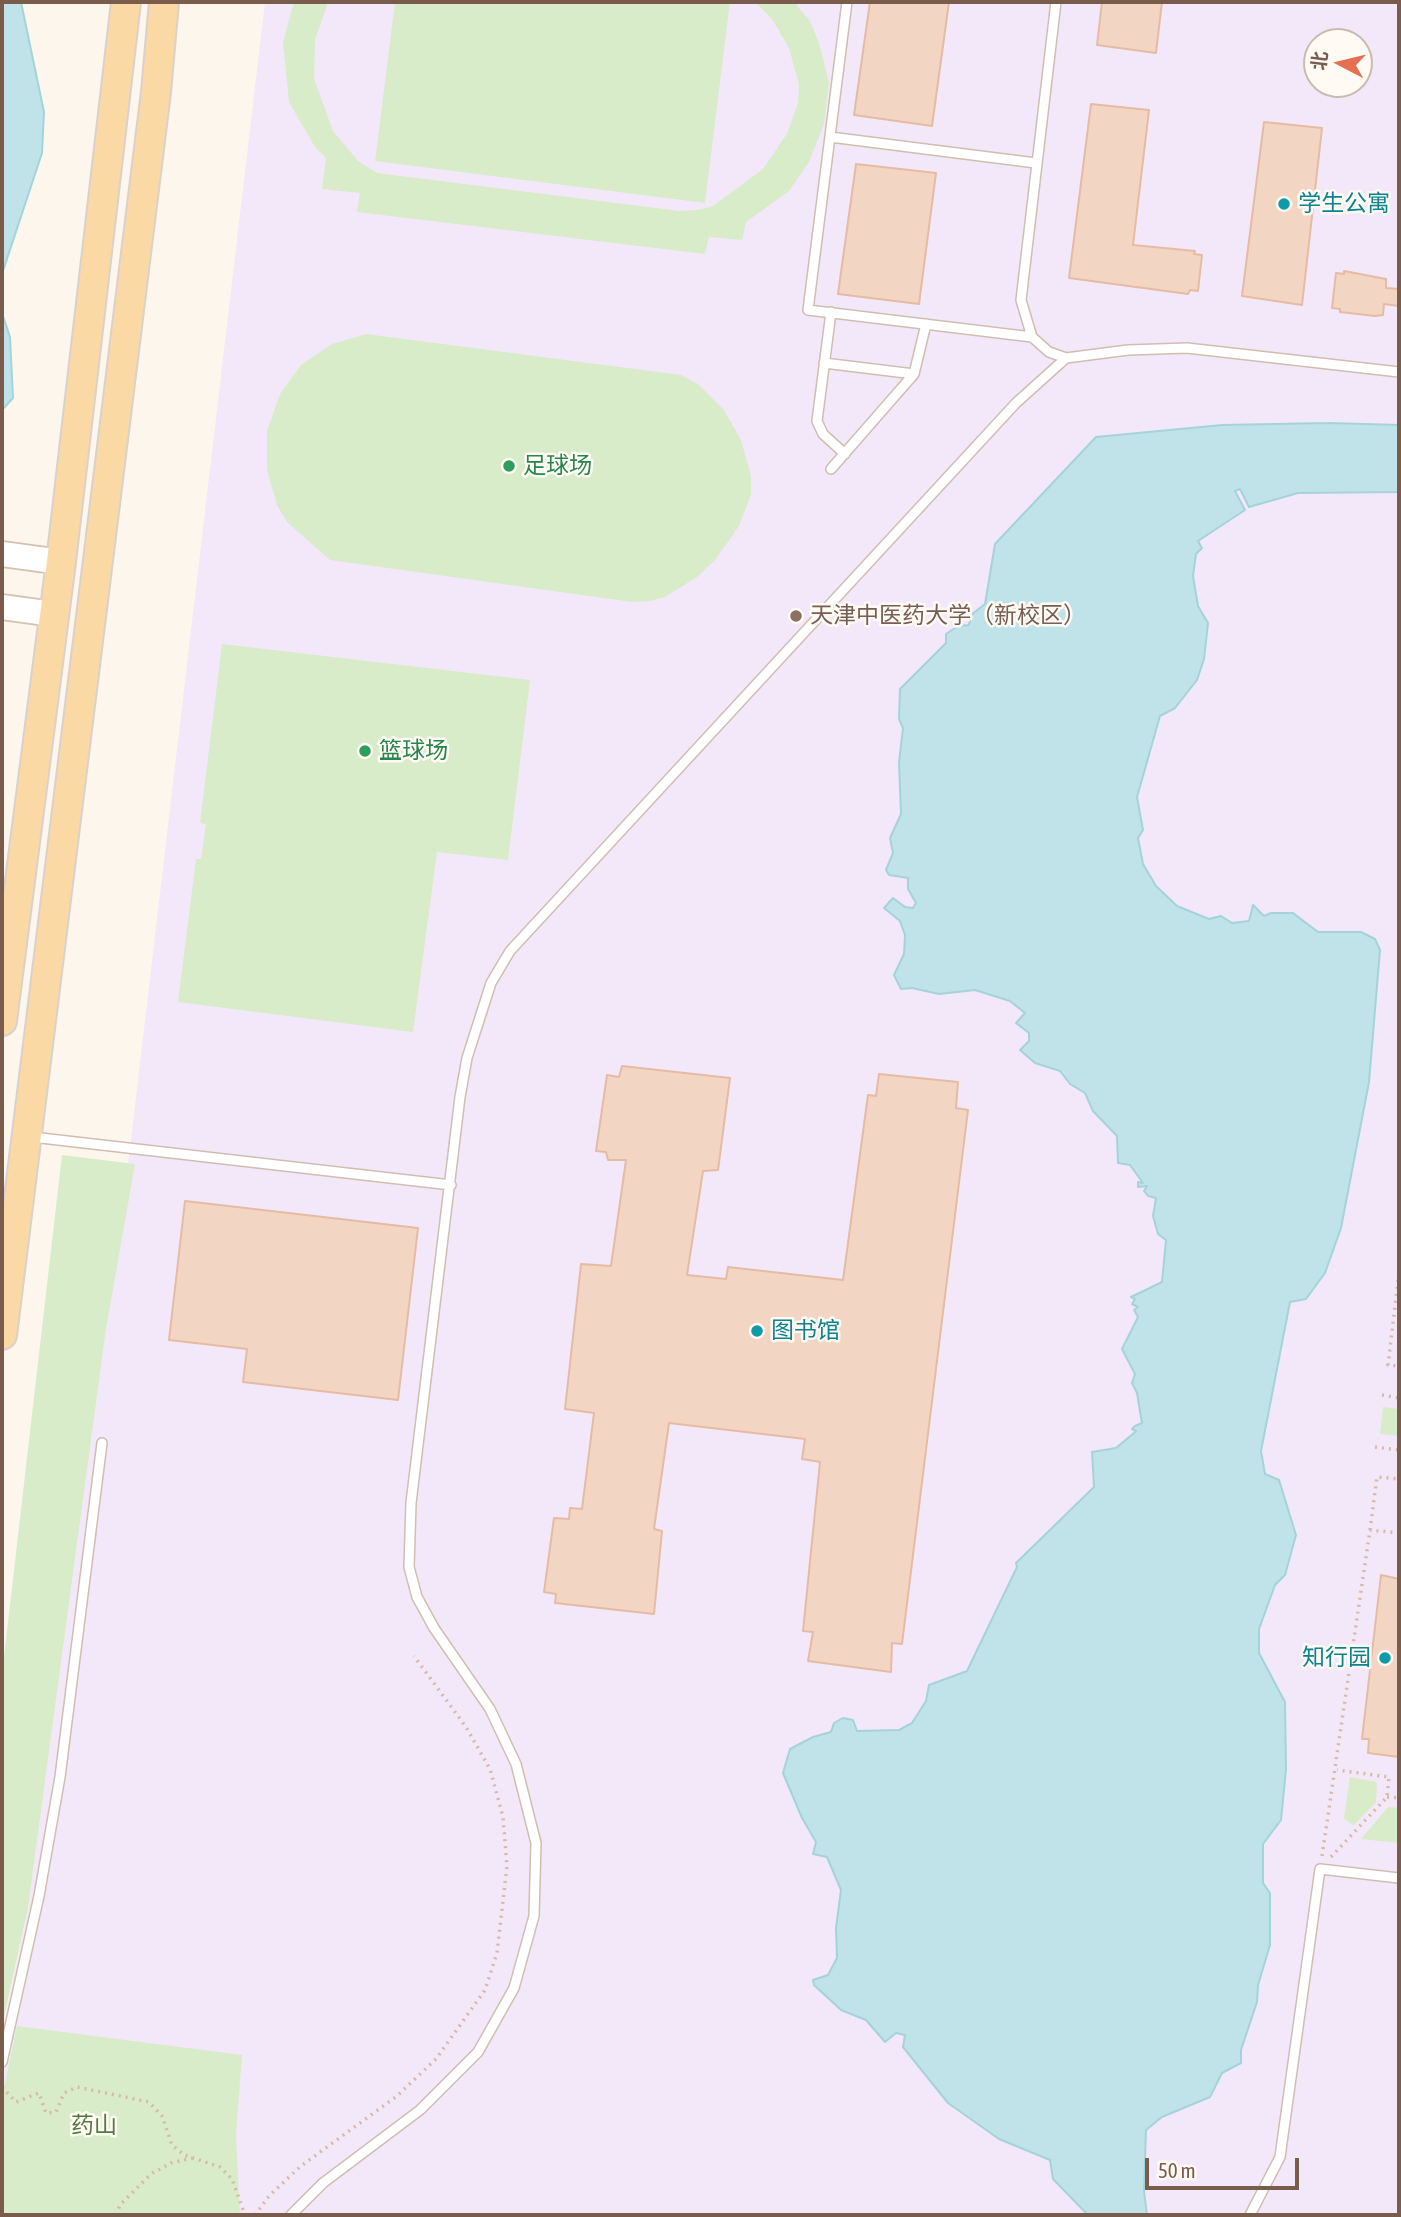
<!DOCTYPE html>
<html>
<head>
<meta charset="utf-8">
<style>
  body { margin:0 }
  #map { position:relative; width:1401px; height:2217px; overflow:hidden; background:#fdf6ec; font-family:"Asap Condensed","Noto Sans SC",sans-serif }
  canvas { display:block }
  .frame { position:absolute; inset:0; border:4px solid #7a5c4d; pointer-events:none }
  .north { position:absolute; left:1303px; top:28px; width:70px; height:70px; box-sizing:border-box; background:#fffaf3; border:2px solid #cabbb1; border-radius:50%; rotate:277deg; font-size:19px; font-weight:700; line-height:28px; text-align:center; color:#7a5c4d }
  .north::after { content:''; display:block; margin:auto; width:24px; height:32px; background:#e76f51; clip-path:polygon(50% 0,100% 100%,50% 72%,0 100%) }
  .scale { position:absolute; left:1145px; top:2158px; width:154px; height:32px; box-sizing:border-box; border:4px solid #7a5c4d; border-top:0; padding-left:9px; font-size:21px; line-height:24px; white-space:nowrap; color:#7a5c4d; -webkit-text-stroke:5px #fffaf3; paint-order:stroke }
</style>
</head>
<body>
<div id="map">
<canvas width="1401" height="2217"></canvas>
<div class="frame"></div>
<div class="north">北</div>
<div class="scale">50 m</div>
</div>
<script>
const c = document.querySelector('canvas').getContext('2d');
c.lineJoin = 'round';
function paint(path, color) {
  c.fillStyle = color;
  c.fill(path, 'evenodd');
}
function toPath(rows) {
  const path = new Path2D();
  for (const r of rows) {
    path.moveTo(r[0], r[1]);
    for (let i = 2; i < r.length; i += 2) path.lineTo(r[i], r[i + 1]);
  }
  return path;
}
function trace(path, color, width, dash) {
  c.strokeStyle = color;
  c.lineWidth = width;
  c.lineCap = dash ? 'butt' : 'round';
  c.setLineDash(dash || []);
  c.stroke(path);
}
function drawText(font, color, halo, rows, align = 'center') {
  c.font = font + ' "Asap Condensed","Noto Sans SC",sans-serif';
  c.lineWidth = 5;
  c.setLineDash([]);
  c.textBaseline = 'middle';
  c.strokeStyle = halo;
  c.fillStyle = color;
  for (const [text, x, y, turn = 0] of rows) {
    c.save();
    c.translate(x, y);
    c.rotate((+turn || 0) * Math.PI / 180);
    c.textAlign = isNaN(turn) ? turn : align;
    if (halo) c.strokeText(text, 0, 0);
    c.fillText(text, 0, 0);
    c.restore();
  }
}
paint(toPath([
  [265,2,1399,2,1399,2215,2,2215,2,2033,28,1908,130,1148],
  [1317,42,1359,42,1359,84,1317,84]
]), '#f3e8fa');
paint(toPath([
  [294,2,328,2,315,40,314,79,333,131,358,161,377,173,680,211,698,210,713,206,763,169,787,134,798,103,799,85,789,48,772,19,755,2,794,2,810,21,819,43,829,83,824,124,809,162,789,191,746,222,742,240,709,237,705,254,357,212,360,193,322,189,326,158,315,147,289,102,283,42],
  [395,2,730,2,705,203,375,161],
  [366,334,681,375,698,384,724,410,741,440,751,476,751,494,739,526,715,560,697,577,665,597,650,601,632,602,330,560,287,522,277,505,267,470,267,431,280,394,301,365,332,344],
  [222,644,530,680,508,860,437,852,413,1032,178,1002,196,859,201,859,206,824,200,823],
  [62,1155,135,1164,106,1329,28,1908,2,2027,2,1674],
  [1383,1407,1399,1409,1399,1436,1380,1434],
  [1350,1777,1377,1782,1376,1802,1353,1826,1344,1818],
  [1388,1807,1399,1808,1399,1843,1361,1839],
  [17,2026,242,2055,236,2135,240,2215,2,2215,2,2097]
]), '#d8ecc9');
const water = toPath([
  [2,2,21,2,44,112,42,153,2,274,2,2],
  [2,313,10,337,13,398,2,410,2,313],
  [1328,423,1399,425,1399,492,1298,493,1249,507,1240,489,1235,491,1245,510,1198,541,1202,548,1196,554,1193,576,1198,606,1208,623,1204,659,1197,680,1175,708,1160,716,1137,797,1143,830,1138,838,1143,864,1156,886,1177,906,1209,919,1221,916,1232,923,1249,921,1253,905,1264,916,1271,913,1293,913,1318,932,1361,932,1375,939,1380,950,1369,1082,1341,1228,1325,1273,1306,1299,1290,1302,1261,1451,1265,1474,1279,1480,1296,1535,1285,1575,1275,1585,1259,1629,1259,1653,1285,1702,1286,1769,1281,1820,1263,1844,1263,1883,1270,1893,1270,1945,1258,1985,1257,2002,1241,2050,1241,2063,1222,2073,1210,2097,1162,2117,1146,2130,1144,2191,1147,2215,1088,2215,1053,2179,1050,2160,999,2139,948,2103,903,2047,905,2035,896,2033,885,2042,866,2020,841,2010,814,1985,813,1980,828,1975,837,1958,836,1928,841,1890,827,1857,813,1854,816,1842,802,1818,783,1773,790,1749,813,1737,831,1732,834,1723,843,1718,853,1720,857,1731,899,1730,912,1723,926,1701,929,1685,967,1671,1017,1567,1016,1563,1094,1487,1092,1452,1116,1448,1134,1433,1136,1431,1132,1429,1135,1426,1142,1423,1137,1393,1132,1383,1135,1374,1122,1349,1138,1317,1134,1310,1138,1307,1132,1304,1135,1299,1131,1297,1162,1282,1166,1240,1158,1234,1153,1216,1156,1198,1148,1196,1144,1191,1147,1186,1138,1187,1138,1182,1143,1183,1130,1165,1118,1163,1117,1136,1093,1111,1085,1093,1070,1084,1060,1071,1035,1063,1020,1050,1029,1041,1029,1033,1016,1023,1025,1013,1010,1001,975,990,939,994,912,988,901,989,894,975,904,954,905,935,900,921,884,908,893,898,905,907,913,908,916,903,908,889,908,878,889,875,886,870,893,853,890,838,901,814,899,762,903,728,899,719,900,689,946,643,946,634,958,626,969,625,971,615,985,604,995,544,1096,437,1222,425,1328,423]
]);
paint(water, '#bfe3e8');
trace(water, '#a5d3da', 2);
const building = toPath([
  [870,2,949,2,932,126,854,115,870,2],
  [1102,2,1162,2,1156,53,1097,45,1102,2],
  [1091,104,1149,110,1133,245,1195,251,1194,254,1202,255,1198,291,1190,290,1188,294,1069,278,1091,104],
  [1264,122,1322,128,1302,305,1242,296,1264,122],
  [856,164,936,173,919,304,838,294,856,164],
  [1344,271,1386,279,1386,288,1399,289,1399,306,1384,304,1383,315,1375,316,1340,312,1340,309,1332,308,1336,273,1344,274,1344,271],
  [622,1066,730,1078,718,1170,703,1171,687,1275,726,1279,728,1267,843,1280,868,1095,876,1096,879,1074,958,1082,956,1108,968,1110,902,1644,892,1643,891,1672,808,1661,813,1632,803,1631,820,1462,802,1459,805,1439,669,1423,654,1529,662,1531,654,1614,555,1603,556,1594,544,1592,554,1518,569,1519,570,1508,582,1509,594,1413,565,1409,581,1264,611,1266,626,1160,608,1160,606,1152,596,1151,607,1075,619,1077,622,1066],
  [185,1201,418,1228,398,1400,243,1382,247,1349,169,1340,185,1201],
  [1381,1575,1399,1579,1399,1757,1368,1753,1369,1739,1362,1739,1381,1575]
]);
paint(building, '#f3d5c3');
trace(building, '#e6bba3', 2);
const lane = toPath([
  [847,2,808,310,1032,337],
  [1056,2,1021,300,1032,337,1049,352,1066,358,1128,350,1187,348,1399,372],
  [830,137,1036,163],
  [831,312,817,421,823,434,845,454],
  [824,363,914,374],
  [831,469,914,374,926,324],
  [32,1137,451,1185],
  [2,2062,39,1896,60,1777,102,1443],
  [291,2215,323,2183,420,2110,478,2052,514,1988,534,1916,536,1843,516,1764,490,1709,434,1628,417,1597,409,1567,411,1503,460,1097,467,1058,491,983,510,951,1016,403,1066,358],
  [1250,2215,1280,2157,1320,1869,1399,1878]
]);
const secondary = toPath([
  [2,554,61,562],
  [2,607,53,614]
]);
const primary = toPath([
  [2,1021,61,562,126,2],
  [2,1335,156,92,164,2]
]);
trace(lane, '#d1beb0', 12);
trace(secondary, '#d6c0b0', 28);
trace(primary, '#dad1cd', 32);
trace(toPath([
  [1399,1273,1388,1365,1399,1366],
  [1382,1395,1399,1398],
  [1375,1447,1399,1450],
  [1370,1530,1377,1477,1399,1479],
  [1387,1797,1399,1798],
  [1322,1856,1370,1530,1399,1533],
  [1331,1857,1387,1797,1389,1777,1337,1770],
  [2,2087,16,2102,39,2093,46,2113,56,2112,64,2093,77,2087,149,2102,162,2116,172,2145,184,2155,220,2167,232,2179,245,2215],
  [116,2215,120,2205,151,2174,171,2163,192,2158],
  [255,2215,269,2196,301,2166,397,2096,436,2059,485,1990,497,1953,507,1866,503,1817,490,1769,466,1727,414,1656]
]), '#d9b8a5', 3.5, [2, 5]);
trace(lane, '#fff', 9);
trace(secondary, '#fff', 24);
trace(primary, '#fbd9a5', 28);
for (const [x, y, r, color] of [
  [1284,204,7,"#0f9aa8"],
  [509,466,7,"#2e9e5b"],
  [796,616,7,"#8d6e63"],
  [365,751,7,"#2e9e5b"],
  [757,1331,7,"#0f9aa8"],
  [1385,1658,7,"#0f9aa8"]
]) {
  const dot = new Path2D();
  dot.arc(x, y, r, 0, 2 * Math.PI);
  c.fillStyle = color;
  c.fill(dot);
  trace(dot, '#fffaf3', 2.5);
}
drawText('23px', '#0d838f', '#fffaf3', [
  ["学生公寓",1298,204],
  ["图书馆",771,1331],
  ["知行园",1371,1658,"right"]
], 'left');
drawText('23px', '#27864d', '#fffaf3', [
  ["足球场",523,466],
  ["篮球场",379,751]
], 'left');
drawText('23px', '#785e54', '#fffaf3', [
  ["天津中医药大学（新校区）",810,616]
], 'left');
drawText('23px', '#537a41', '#fffaf3', [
  ["药山",94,2126]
]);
</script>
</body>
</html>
